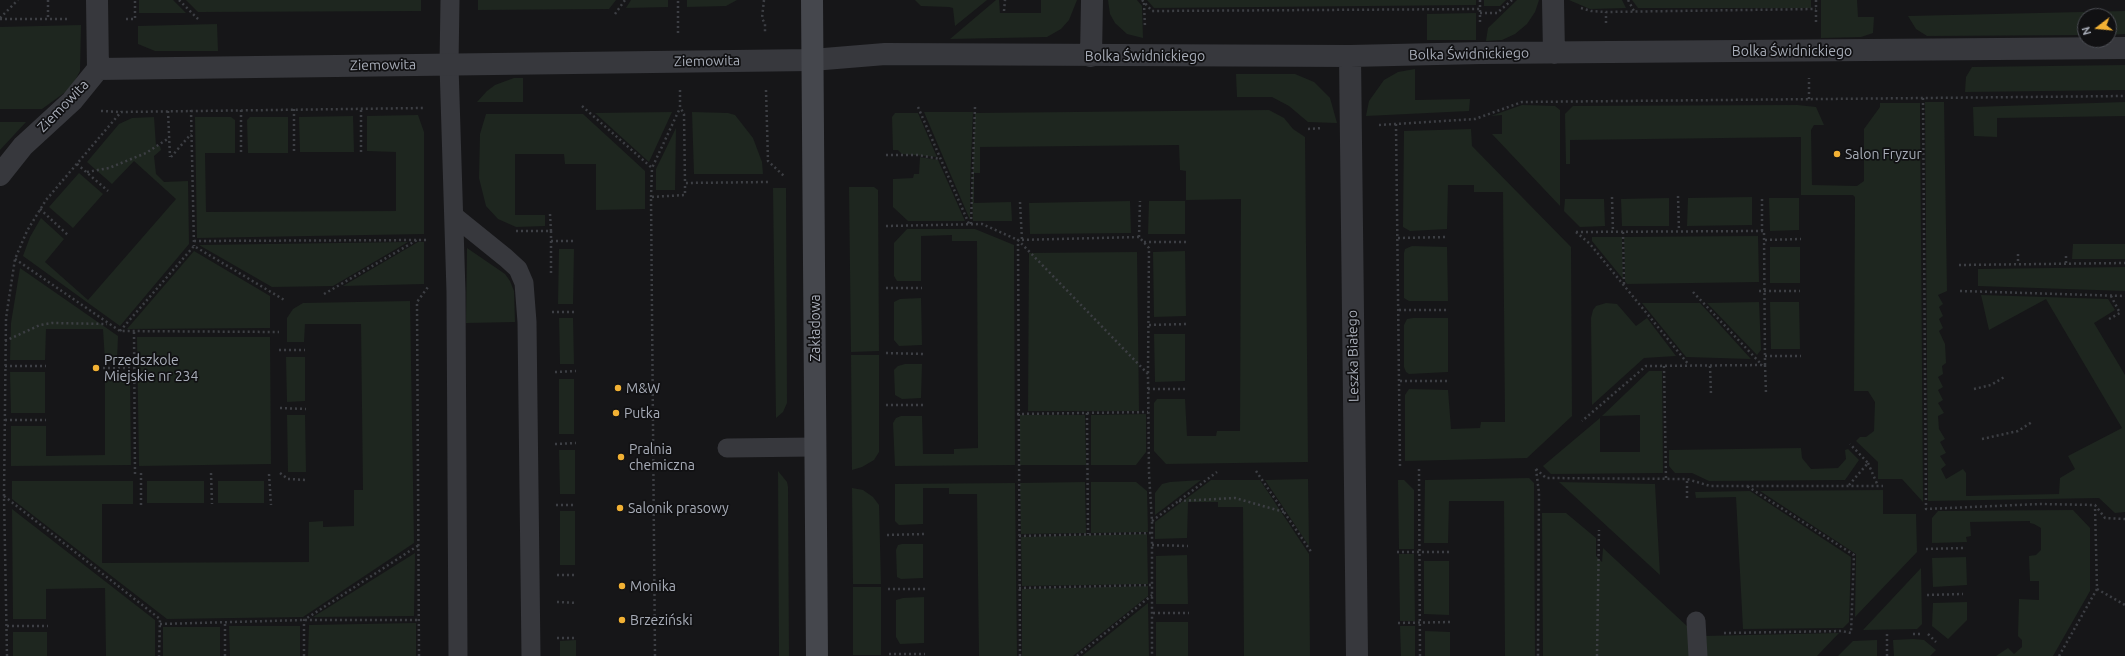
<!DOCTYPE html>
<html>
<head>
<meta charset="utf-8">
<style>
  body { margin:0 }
  #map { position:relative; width:2125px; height:656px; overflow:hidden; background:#161618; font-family:Ubuntu,sans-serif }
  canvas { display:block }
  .north { position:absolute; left:2077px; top:8px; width:40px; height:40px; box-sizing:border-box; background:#111113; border:1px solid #4d4f55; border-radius:50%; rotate:254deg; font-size:11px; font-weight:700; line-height:16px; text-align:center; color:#a8adb8 }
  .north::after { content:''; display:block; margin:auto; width:14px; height:18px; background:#f2b134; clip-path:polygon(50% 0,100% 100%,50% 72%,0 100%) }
</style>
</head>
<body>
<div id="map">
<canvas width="2125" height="656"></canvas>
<div class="north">N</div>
</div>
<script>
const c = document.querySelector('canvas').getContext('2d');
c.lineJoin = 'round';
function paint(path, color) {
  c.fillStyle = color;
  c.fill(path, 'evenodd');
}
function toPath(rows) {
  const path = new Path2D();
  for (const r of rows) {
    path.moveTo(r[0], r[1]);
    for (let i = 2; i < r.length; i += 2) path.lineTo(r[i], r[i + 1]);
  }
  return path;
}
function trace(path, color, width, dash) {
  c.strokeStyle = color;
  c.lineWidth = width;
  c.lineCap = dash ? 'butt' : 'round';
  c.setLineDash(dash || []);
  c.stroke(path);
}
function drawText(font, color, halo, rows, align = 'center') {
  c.font = font + ' Ubuntu,sans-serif';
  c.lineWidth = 3.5;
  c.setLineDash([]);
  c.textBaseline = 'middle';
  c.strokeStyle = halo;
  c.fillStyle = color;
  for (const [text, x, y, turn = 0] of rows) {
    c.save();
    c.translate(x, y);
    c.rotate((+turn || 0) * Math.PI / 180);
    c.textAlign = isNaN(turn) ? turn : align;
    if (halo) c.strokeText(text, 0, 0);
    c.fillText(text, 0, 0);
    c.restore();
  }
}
paint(toPath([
  [139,0,173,0,186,13,139,13],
  [186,0,421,0,421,11,198,12],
  [478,0,616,0,609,9,478,10],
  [631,0,668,0,668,7,626,8],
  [687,0,737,0,726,6,687,7],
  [915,0,987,0,955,26,953,8,949,7,921,6],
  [996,0,999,0,1000,13,1041,13,1041,0,1077,0,1069,20,1061,29,1047,37,950,39],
  [1108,0,1137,0,1142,6,1143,38,1127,34,1115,23,1110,14],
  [1147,0,1476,0,1476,5,1154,8],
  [1484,0,1506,0,1500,6,1484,6],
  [1517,0,1539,0,1535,12,1527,24,1515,34,1502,40,1486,41,1488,28],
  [1569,0,1622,0,1626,8,1590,9],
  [1632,0,1811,0,1811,8,1638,8],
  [1821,0,1857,0,1858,17,1874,17,1873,33,1861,37,1821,38],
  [2125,11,2125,34,2109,35,2109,16,2085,16,2085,35,1927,36,1916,29,1908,16],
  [1476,13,1476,40,1427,40,1427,14],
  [217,24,218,51,155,51,138,44,138,26],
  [81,25,80,71,71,88,42,109,0,109,0,27],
  [2125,65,2125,90,1965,92,1966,77,1972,67],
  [1415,69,1415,100,1470,99,1469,111,1366,116,1369,101,1384,80,1398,72],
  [1236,74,1295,74,1314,82,1330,98,1337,123,1308,122,1289,106,1272,97,1237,97],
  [514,78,523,78,523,102,477,102,487,91,495,85],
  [1925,102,1944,102,1947,291,1938,295,1943,304,1939,307,1943,316,1939,319,1943,328,1939,331,1945,344,1946,363,1942,366,1943,374,1938,377,1943,387,1938,390,1943,400,1938,403,1944,413,1938,416,1939,429,1945,439,1940,442,1946,453,1940,456,1946,465,1941,469,1946,479,1963,469,1966,473,1966,496,2059,494,2060,478,2075,469,2068,456,2122,428,2046,299,1989,330,1981,295,2108,299,2115,310,2094,323,2125,375,2125,512,2115,513,2099,498,1928,501],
  [2125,102,2125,116,1997,118,1997,137,1974,136,1973,107],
  [1880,103,1920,103,1923,502,1902,479,1878,479,1878,462,1856,441,1860,437,1866,437,1874,431,1875,402,1868,391,1854,391,1855,197,1853,195,1801,195,1801,137,1570,140,1570,164,1566,164,1565,114,1573,106,1797,105,1816,107,1824,125,1814,125,1811,130,1812,185,1857,186,1864,181,1864,129,1880,107],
  [1522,105,1555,106,1560,110,1560,206,1492,134,1502,134,1502,115,1491,116],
  [1269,110,1284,118,1293,129,1305,137,1308,462,1166,464,1154,451,1154,403,1157,399,1185,399,1187,436,1216,436,1217,431,1240,431,1241,199,1186,200,1186,171,1180,170,1179,145,980,147,980,173,974,173,974,203,1011,202,1012,221,973,221,972,199,975,113],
  [672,112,649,162,595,113],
  [692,112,728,113,735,115,753,138,762,162,763,174,694,174],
  [924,112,973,112,970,186,970,220],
  [895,113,918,113,937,157,902,154,898,150,893,150,892,117],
  [486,114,583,114,645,171,645,209,596,210,596,164,565,164,564,154,515,154,515,215,545,215,545,226,516,227,498,219,486,206,479,178,480,134],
  [418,115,424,132,424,234,197,238,195,117,231,117,235,120,235,153,205,153,206,212,396,211,396,152,367,151,367,116],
  [353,116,354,152,300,152,299,117],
  [154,117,156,146,160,146,161,150,154,156,156,174,164,182,188,181,189,244,120,326,23,256,30,237,41,218,64,239,45,262,88,300,176,199,134,161,112,184,87,162,119,124,132,118],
  [250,117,288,117,288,153,248,153,247,120],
  [0,122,26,122,0,150],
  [676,128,675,190,656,190,656,169],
  [1471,129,1472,146,1571,247,1572,416,1527,458,1405,461,1405,395,1409,389,1448,390,1451,429,1480,428,1481,422,1505,422,1503,192,1474,192,1474,185,1448,185,1447,229,1410,231,1403,227,1404,131],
  [920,157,938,160,965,221,908,221,893,207,893,179,913,178,914,174,919,174],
  [79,173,103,194,73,228,49,207],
  [849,187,874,187,878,190,879,351,851,352],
  [773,188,786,188,787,403,783,412,776,418],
  [1752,197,1752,225,1687,226,1688,198],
  [1669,198,1669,226,1622,226,1621,199],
  [1769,198,1799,198,1799,230,1770,231],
  [1565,199,1604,199,1605,226,1580,227,1564,211],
  [1130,201,1131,233,1030,234,1029,203],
  [1149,201,1185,201,1185,234,1148,234],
  [907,229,975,229,1014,245,1015,465,895,466,893,423,896,418,901,416,922,416,923,454,954,454,954,449,978,448,977,241,952,241,952,235,921,236,921,281,897,281,894,276,894,243],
  [1758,236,1759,282,1627,284,1625,281,1624,237],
  [1592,237,1622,237,1623,279,1592,241],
  [408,242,333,286,272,287,199,245],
  [418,242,424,242,424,284,343,286],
  [2073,244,2125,244,2125,259,2072,259],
  [1412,246,1447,247,1448,301,1409,301,1404,298,1404,253,1405,249],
  [1770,247,1800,247,1800,283,1770,283],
  [467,248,505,274,510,281,514,291,515,322,466,323],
  [559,249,574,249,573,304,558,304],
  [194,251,270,296,270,328,127,329],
  [1185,251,1186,316,1154,317,1153,252],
  [1137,252,1139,411,1028,411,1029,253],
  [2125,267,2125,291,1978,286,1978,269],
  [20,268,118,336,117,361,105,361,103,329,46,329,45,360,10,360,11,323],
  [921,298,922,345,899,346,894,340,894,302,900,299],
  [410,301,414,543,303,617,167,619,12,499,12,481,133,481,133,504,102,504,102,563,309,562,309,522,323,521,323,527,354,526,354,490,363,490,361,324,305,324,304,342,287,342,287,318,293,309,303,303],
  [1759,302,1761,350,1757,355,1707,303],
  [1770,302,1799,302,1800,349,1771,349],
  [1606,303,1617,304,1636,326,1647,318,1676,356,1644,358,1592,405,1591,318,1593,310,1596,306],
  [1642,303,1700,303,1751,359,1686,357],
  [559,318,573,318,574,364,560,364],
  [1413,318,1448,318,1448,372,1409,374,1406,372,1404,367,1404,325,1407,319],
  [1154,334,1185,334,1185,381,1155,382],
  [137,337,270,337,271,464,139,466],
  [851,355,879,355,879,452,874,460,862,467,852,470],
  [286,357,305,357,305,401,287,402],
  [905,364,922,364,921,398,902,399,895,395,894,370,898,366],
  [1649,371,1662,371,1663,473,1551,474,1543,466,1600,418,1600,452,1640,452,1640,415,1602,416],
  [10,372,45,372,45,413,11,413],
  [105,374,130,374,131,465,11,466,11,426,46,426,46,456,105,455],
  [559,379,574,379,574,434,559,434],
  [1146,414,1146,452,1136,465,1091,465,1091,415],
  [287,415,305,415,306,472,288,472],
  [1020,415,1085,415,1086,465,1020,465],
  [1801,448,1802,458,1811,469,1838,468,1846,459,1845,450,1848,449,1859,460,1845,480,1709,481,1692,473,1675,473,1669,466,1669,450],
  [559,450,575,450,575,494,560,494],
  [778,471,787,482,788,487,789,656,779,656],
  [1529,478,1534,483,1535,656,1505,656,1504,501,1449,501,1448,543,1424,543,1425,480],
  [1308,479,1309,546,1265,480],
  [1201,480,1155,515,1155,493,1162,484,1170,482],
  [1211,480,1260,480,1309,554,1310,656,1244,656,1243,507,1218,507,1218,502,1188,502,1187,538,1155,539,1155,522],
  [1398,480,1404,480,1414,490,1414,549,1399,549],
  [147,481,204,481,204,503,147,503],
  [218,481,264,481,264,503,218,503],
  [1085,482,1086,533,1021,534,1020,483],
  [1091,482,1136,482,1147,491,1148,532,1091,533],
  [1559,482,1655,484,1660,575],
  [1015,483,1017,656,979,656,977,494,949,494,949,488,923,488,923,524,899,525,895,521,895,484],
  [852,488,863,490,873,497,879,505,881,584,853,584],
  [1883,490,1883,514,1916,514,1917,552,1855,617,1856,554,1760,491],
  [1750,491,1851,557,1849,622,1843,628,1743,629,1736,497,1696,498,1695,492],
  [12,509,155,620,155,656,106,656,105,588,46,589,46,619,13,619],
  [2073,510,2090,528,2090,591,2053,656,1996,656,2008,648,2014,654,2022,647,2022,640,2018,636,2019,599,2039,600,2039,581,2030,581,2029,556,2036,555,2041,550,2041,528,2034,524,2030,523,2030,521,1970,522,1971,536,1966,537,1967,542,1932,543,1932,518,1938,511],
  [560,511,575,511,575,565,560,565],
  [1542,513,1566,513,1596,538,1596,556,1602,562,1603,548,1688,627,1690,656,1543,656],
  [1147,534,1148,584,1022,586,1021,537],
  [902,544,923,544,923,578,901,579,897,577,896,550,898,545],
  [415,553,414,616,313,617],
  [1399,554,1414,554,1415,621,1400,621],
  [1187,555,1188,604,1156,604,1156,556],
  [1966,557,1967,585,1933,587,1932,558],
  [1424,561,1449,561,1449,615,1424,614],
  [1921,568,1922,624,1917,629,1863,630],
  [1148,586,1148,596,1073,656,1022,656,1022,589],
  [853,587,881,587,881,655,853,655],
  [924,597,924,643,900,644,896,637,896,600,903,598],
  [1967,602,1967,620,1948,639,1932,626,1933,603],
  [1148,603,1149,656,1082,656],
  [1156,622,1188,622,1188,656,1156,656],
  [416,623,416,656,308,656,309,625],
  [229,626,300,626,300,656,230,656],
  [1400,626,1415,626,1415,656,1401,656],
  [163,627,220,627,220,656,163,656],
  [1425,631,1450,632,1450,656,1425,656],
  [13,632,47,632,47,656,13,656],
  [1839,633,1817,656,1705,656,1703,636],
  [1913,639,1924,640,1936,650,1930,656,1894,656,1893,640],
  [576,640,576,656,560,656,560,641],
  [1877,640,1877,656,1838,656,1853,641]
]), '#1e261f');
trace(toPath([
  [48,0,48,19],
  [179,0,198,19],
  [764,0,762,18,765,24,765,33],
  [1142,0,1152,11,1480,9],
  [1480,0,1480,24],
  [1628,0,1634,11],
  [1816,0,1816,22],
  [1144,3,1145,27],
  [1581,8,1591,11,1606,12,1816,9],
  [1004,11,1005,0],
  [1480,13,1497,13,1512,0],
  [615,14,625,0],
  [0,18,18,0],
  [0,19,69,19],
  [126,19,135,19,135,0],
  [1606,23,1606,12],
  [678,33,678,0],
  [680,90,680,107,684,114,685,183,768,182],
  [766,90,768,161,784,176],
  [1923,98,1926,509,2040,504,2095,505,2105,518,2125,519],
  [1809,99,1809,78],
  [582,106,652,168,680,108],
  [918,107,969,224],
  [294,109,294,154],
  [191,110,194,246],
  [241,110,241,154],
  [101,111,120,112],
  [168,111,170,157],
  [1396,124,1400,469],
  [1379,125,1475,119,1522,102,2125,96],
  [1308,129,1322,128],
  [361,152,361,109],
  [886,155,918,155,940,159],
  [171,157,191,134],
  [77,164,108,191],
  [87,172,109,168,146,153,169,138],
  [1678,196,1679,231],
  [651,197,652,168],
  [1612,197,1613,232],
  [1020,202,1022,240],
  [40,209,69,236],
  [550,214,551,231],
  [971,224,975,107],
  [886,226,982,224,1018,240,1148,374,1149,474,1152,521,1152,656],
  [516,231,551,231,551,276],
  [1762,231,1762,196],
  [1576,232,1764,231,1765,365,1646,366,1582,421],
  [1576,232,1590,244,1689,365],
  [1623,232,1624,284],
  [1139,237,1140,201],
  [1398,238,1448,237],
  [1765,240,1801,239],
  [194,241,427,240],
  [551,241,575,241],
  [1144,242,1186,242],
  [2018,254,2018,264],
  [15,259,120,331,279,332],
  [2066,263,2066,254],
  [1959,265,2125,263],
  [886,288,922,288],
  [1759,291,1800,291],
  [1960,291,2125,296],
  [1693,292,1762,365],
  [324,294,417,240],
  [1399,310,1449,310],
  [552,312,575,312],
  [2109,319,2120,313,2111,296],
  [1149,325,1186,324],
  [120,331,194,246,286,301],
  [134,332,135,474],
  [5,341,40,325,52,323,107,324],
  [279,350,305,350],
  [886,353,923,354],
  [1765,356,1801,356],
  [1765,365,1766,393],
  [5,366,46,366],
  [1664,366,1666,479],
  [1710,366,1711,394],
  [103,368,134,368],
  [555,372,576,371],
  [1400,381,1450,381],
  [1148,389,1187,389],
  [1974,389,1991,385,2006,376],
  [886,405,923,405],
  [280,408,306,409],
  [1087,413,1088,534],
  [1017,414,1148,412],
  [5,420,46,420],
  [1982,439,2018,431,2032,422],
  [555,444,576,443],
  [1868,463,1878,486],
  [1419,469,1420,656],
  [1536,469,1546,478,1687,479,1710,486,1883,486],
  [1536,469,1539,493,1538,656],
  [1256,471,1312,553],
  [141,473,141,505],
  [211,473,212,504],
  [280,473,288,479,307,480],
  [269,474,271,505],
  [1849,485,1868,463,1850,444],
  [4,496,160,619,159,656],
  [1687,498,1687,479],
  [1179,501,1235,498,1284,512],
  [556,505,576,505],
  [1152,521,1217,472],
  [887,535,924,534],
  [1019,536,1152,533],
  [1152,545,1188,546],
  [1926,549,1963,548],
  [1397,552,1450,552],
  [557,575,577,575],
  [1019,588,1152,585],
  [888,589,925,589],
  [2097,589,2125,605],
  [1927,595,1963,594],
  [557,602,577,603],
  [1153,613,1189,613],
  [1398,623,1450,622],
  [160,624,304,620,419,620],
  [7,626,48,626],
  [1724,633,1842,631,1851,633,1854,555,1747,486],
  [1913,634,1922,634],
  [1928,634,1936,642],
  [557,638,577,638],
  [889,654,925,654],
  [7,656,4,496,6,318,15,259,27,231,46,200,121,112,424,108],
  [225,656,225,622],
  [304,656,304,620,419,545],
  [419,656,417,302,428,287],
  [655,656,651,197,685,195,685,183],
  [1020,656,1018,240,1139,237,1149,248,1148,374],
  [1077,656,1152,595],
  [1597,656,1599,530],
  [1887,656,1887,634],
  [2059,656,2097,589,2095,506]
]), '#3d3f44', 2.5, [2, 3]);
trace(toPath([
  [450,0,449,65,456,292,458,656],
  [454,216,506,258,518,269,524,283,527,322,531,656],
  [727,448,815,447],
  [1696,621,1698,656]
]), '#37383d', 19);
trace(toPath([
  [97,0,98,69],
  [1553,0,1554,53],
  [1091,56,1092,0],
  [1350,56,1357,656],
  [0,175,23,146,72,101,98,69,812,60,885,54,1350,56,1481,53,2125,48]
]), '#37383d', 22);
trace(toPath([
  [812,0,817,656]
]), '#45474d', 22);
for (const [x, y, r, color] of [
  [1837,154,4,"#f2b134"],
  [96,368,4,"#f2b134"],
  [618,388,4,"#f2b134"],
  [616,413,4,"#f2b134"],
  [621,457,4,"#f2b134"],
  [620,508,4,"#f2b134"],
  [622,586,4,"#f2b134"],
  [622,620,4,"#f2b134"]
]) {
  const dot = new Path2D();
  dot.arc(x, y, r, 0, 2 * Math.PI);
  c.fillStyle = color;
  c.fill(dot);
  trace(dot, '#111113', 1.5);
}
drawText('14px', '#a8adb8', '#111113', [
  ["Bolka Świdnickiego",1792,51],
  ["Bolka Świdnickiego",1469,54,-1],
  ["Bolka Świdnickiego",1145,56],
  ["Ziemowita",707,61,-1],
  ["Ziemowita",383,65,-1],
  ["Ziemowita",63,106,-46],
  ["Zakładowa",815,328,-90],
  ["Leszka Białego",1353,356,-91]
]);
drawText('14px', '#a8adb8', '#111113', [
  ["Salon Fryzur",1845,154],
  ["Przedszkole",104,360],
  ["Miejskie nr 234",104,376],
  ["M&W",626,388],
  ["Putka",624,413],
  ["Pralnia",629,449],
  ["chemiczna",629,465],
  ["Salonik prasowy",628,508],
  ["Monika",630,586],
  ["Brzeziński",630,620]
], 'left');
</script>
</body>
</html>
